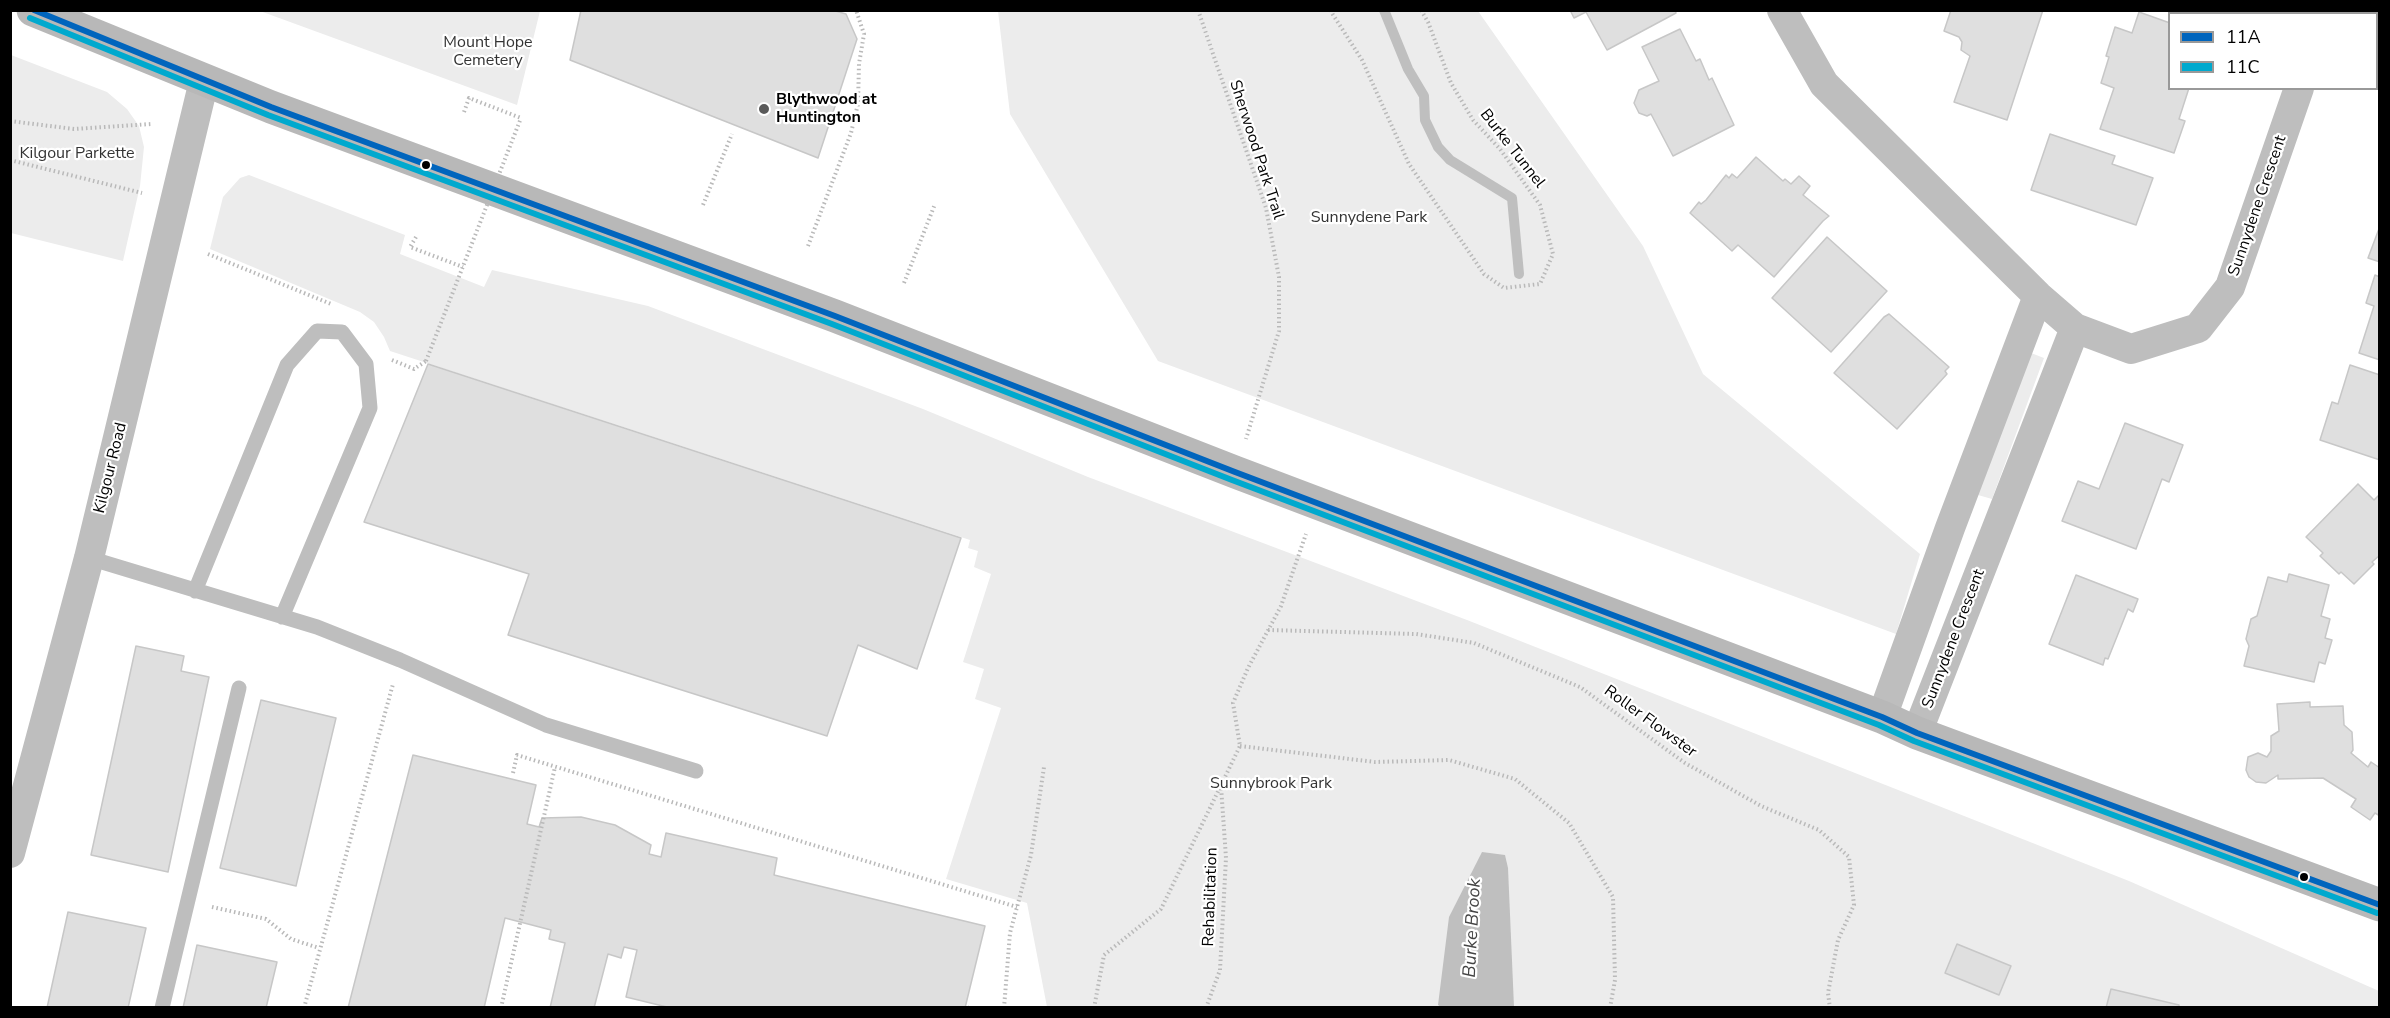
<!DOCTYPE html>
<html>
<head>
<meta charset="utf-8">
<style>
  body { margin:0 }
  #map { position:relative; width:2390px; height:1018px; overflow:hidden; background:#fff; font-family:"Nunito Sans",sans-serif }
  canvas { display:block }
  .frame { position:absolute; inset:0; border:12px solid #000; pointer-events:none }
  .legend { position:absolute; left:2168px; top:12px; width:210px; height:78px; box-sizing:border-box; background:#fff; border:2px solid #999; margin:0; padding:8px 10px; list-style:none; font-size:18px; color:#000 }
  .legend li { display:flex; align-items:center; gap:12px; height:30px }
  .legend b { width:30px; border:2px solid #999 }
</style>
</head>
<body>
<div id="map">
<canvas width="2390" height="1018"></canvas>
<div class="frame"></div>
<ul class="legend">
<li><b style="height:8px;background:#0065bd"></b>11A</li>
<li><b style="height:8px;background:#00a9ce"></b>11C</li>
</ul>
</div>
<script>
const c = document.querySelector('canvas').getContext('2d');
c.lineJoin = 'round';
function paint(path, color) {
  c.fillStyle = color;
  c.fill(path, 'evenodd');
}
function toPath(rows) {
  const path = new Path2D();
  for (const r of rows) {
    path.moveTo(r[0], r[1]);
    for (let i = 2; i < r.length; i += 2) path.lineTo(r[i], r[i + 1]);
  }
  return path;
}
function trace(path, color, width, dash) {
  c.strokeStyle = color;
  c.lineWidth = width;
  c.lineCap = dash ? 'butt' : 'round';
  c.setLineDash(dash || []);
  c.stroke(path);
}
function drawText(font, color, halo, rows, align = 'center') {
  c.font = font + ' "Nunito Sans",sans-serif';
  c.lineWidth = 4.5;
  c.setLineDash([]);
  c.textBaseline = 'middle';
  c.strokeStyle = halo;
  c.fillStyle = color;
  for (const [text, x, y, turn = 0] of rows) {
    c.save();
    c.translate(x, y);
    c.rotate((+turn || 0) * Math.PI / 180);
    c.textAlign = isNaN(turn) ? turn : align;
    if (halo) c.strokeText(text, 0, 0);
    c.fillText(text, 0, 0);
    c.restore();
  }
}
paint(toPath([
  [260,11,540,11,517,105],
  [998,11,1478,11,1643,246,1703,374,1920,554,1896,634,1158,361,1010,114],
  [11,55,107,92,127,109,139,126,144,147,140,186,123,261,11,233],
  [249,175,405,235,400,254,484,287,492,270,648,306,923,409,1088,477,1467,620,2129,881,2379,991,2379,1007,2179,1007,2179,1005,2111,989,2106,1008,1047,1007,1027,903,946,879,1001,708,975,699,984,669,963,662,991,574,974,567,978,551,968,548,970,540,390,351,384,337,374,322,360,312,210,249,223,197,240,178],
  [2031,353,2044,358,1992,499,1978,495]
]), '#ececec');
paint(toPath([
  [1482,852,1505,855,1508,868,1514,1007,1441,1007,1438,1005,1449,917]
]), '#bfbfbf');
trace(toPath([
  [1384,10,1408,69,1424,96,1425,120,1438,147,1450,160,1512,198,1519,274]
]), '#bfbfbf', 10);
const building = toPath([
  [581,10,832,10,846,14,857,39,818,158,570,60,581,10],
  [1570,10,1675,10,1676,13,1607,50,1586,12,1574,18,1570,10],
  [1951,10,2043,10,2007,120,1954,102,1970,56,1961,50,1962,42,1959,37,1944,31,1951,10],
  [2165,10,2222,10,2221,14,2174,14,2165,10],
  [2139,12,2170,23,2170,88,2189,88,2179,119,2185,121,2174,153,2100,129,2114,88,2101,83,2109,57,2106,56,2115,27,2132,33,2139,12],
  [1680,29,1696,61,1700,59,1709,80,1712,78,1734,125,1673,156,1651,114,1647,116,1639,113,1634,103,1639,90,1659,81,1642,47,1680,29],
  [2050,134,2115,156,2112,164,2153,178,2136,225,2031,190,2050,134],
  [1756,157,1783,181,1785,179,1791,184,1799,176,1810,186,1803,195,1829,216,1823,221,1774,277,1738,245,1732,251,1690,213,1699,202,1701,204,1706,200,1726,175,1729,178,1732,174,1737,178,1756,157],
  [2380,226,2380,262,2368,258,2380,226],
  [1827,237,1887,291,1831,352,1772,298,1827,237],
  [2375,275,2380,277,2380,360,2359,353,2374,306,2366,303,2375,275],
  [1889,314,1949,367,1945,371,1947,374,1897,429,1834,373,1884,317,1889,314],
  [428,364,961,538,917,669,858,645,827,736,508,635,529,574,364,522,428,364],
  [2350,365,2380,375,2380,460,2320,440,2332,402,2338,404,2350,365],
  [2125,423,2183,445,2169,482,2162,479,2136,549,2062,521,2078,481,2099,489,2125,423],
  [2358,484,2374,500,2380,494,2380,555,2372,562,2374,564,2354,584,2341,572,2339,574,2320,556,2323,553,2306,537,2358,484],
  [2289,574,2329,585,2321,616,2330,619,2325,638,2332,640,2325,664,2319,662,2314,682,2244,666,2249,646,2246,639,2251,619,2257,616,2268,577,2287,582,2289,574],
  [2076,575,2138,599,2133,612,2128,609,2108,659,2105,658,2103,665,2049,644,2076,575],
  [136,646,184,656,181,671,209,677,168,872,91,855,136,646],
  [261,700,336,718,296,886,220,868,261,700],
  [2310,702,2310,707,2343,706,2344,725,2352,732,2353,750,2351,753,2368,767,2371,762,2380,768,2380,816,2375,813,2370,820,2351,807,2356,799,2323,778,2278,779,2278,775,2266,783,2256,782,2249,777,2246,770,2248,757,2258,753,2267,757,2271,751,2271,736,2279,731,2277,704,2310,702],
  [413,755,536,785,527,824,539,827,542,818,581,817,615,825,651,845,649,854,661,857,666,833,777,858,774,875,985,926,965,1008,671,1008,626,997,637,950,624,947,621,958,608,954,594,1008,550,1008,565,943,549,939,551,930,505,918,484,1008,348,1008,413,755],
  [68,912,146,928,128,1008,47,1008,68,912],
  [1957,944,2011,966,1999,995,1945,973,1957,944],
  [197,945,277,962,266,1008,183,1008,197,945],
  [2111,989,2179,1005,2179,1008,2106,1008,2111,989]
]);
paint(building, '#dfdfdf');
trace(building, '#c7c7c7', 1.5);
trace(toPath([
  [1198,10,1266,208,1279,277,1279,331,1246,439],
  [1330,10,1362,60,1409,164,1484,274,1504,288,1540,284,1553,254,1540,205,1500,149,1473,120,1451,83,1428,22,1421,10],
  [464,112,469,98,521,118],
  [10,121,74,129,151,124],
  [10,160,142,193],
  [703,205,732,134],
  [416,237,410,247,463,267],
  [808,246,851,133,858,104,859,64,864,34,856,10],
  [208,254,331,304],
  [904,283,935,204],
  [392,360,414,369,426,361],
  [1268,630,1416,634,1474,643,1580,687,1685,763,1761,806,1819,830,1849,857,1854,905,1838,940,1828,993,1830,1008],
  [1240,746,1375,762,1449,760,1515,779,1569,823,1613,897,1615,980,1610,1008],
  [513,773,517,755,1017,907],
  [212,907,266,919,291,939,319,948],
  [967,1007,968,1008],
  [304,1008,393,684],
  [501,1008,555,767],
  [1004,1008,1010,933,1031,855,1044,767],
  [1094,1008,1104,955,1161,909,1240,746,1233,703,1248,668,1281,606,1306,534],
  [1206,1008,1220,970,1226,858,1221,786]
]), '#b9b9b9', 4, [1.5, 3]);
trace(toPath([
  [89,558,317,627,400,660,546,725,696,771],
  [195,591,287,365,317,331,342,332,366,364,370,408,282,617],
  [162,1008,239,688]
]), '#bebebe', 15);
trace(toPath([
  [1782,10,1824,84,2038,296,2075,328,2131,349,2198,328,2230,287,2299,88],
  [2326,14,2327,10],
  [1882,717,1950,528,2038,296],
  [1917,733,2075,328],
  [10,853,89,558,204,81]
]), '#bebebe', 30);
trace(toPath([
  [33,10,271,107,835,316,1235,472,1882,717,1917,733,2380,905]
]), '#b8b8b8', 33);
trace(toPath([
  [426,361,521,118]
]), '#b9b9b9', 4, [1.5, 3]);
trace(toPath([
  [34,10,271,107,835,316,1235,472,1882,717,1917,733,2380,905]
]), '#0065bd', 6);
trace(toPath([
  [30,18,268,115,832,324,1232,480,1879,725,1914,741,2377,913]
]), '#00a9ce', 6);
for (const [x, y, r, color] of [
  [764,109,6,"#595959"],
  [426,165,5,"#000"],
  [2304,877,5,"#000"]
]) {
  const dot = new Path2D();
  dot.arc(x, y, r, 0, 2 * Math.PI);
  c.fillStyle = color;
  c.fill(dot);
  trace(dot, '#fff', 2);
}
drawText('16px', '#333', '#fff', [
  ["Mount Hope",488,43],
  ["Cemetery",488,61],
  ["Kilgour Parkette",77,154],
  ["Sunnydene Park",1369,218],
  ["Sunnybrook Park",1271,784]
]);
drawText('bold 16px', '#000', '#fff', [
  ["Blythwood at",776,100],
  ["Huntington",776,118]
], 'left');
drawText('16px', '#000', '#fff', [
  ["Burke Tunnel",1512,149,52],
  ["Sherwood Park Trail",1256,150,72],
  ["Sunnydene Crescent",2258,206,-71],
  ["Kilgour Road",111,468,-76],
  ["Sunnydene Crescent",1954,639,-69],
  ["Roller Flowster",1650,722,36],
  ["Rehabilitation",1211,897,-88]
]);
drawText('italic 18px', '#444', '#fff', [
  ["Burke Brook",1473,928,-87]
]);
</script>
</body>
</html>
